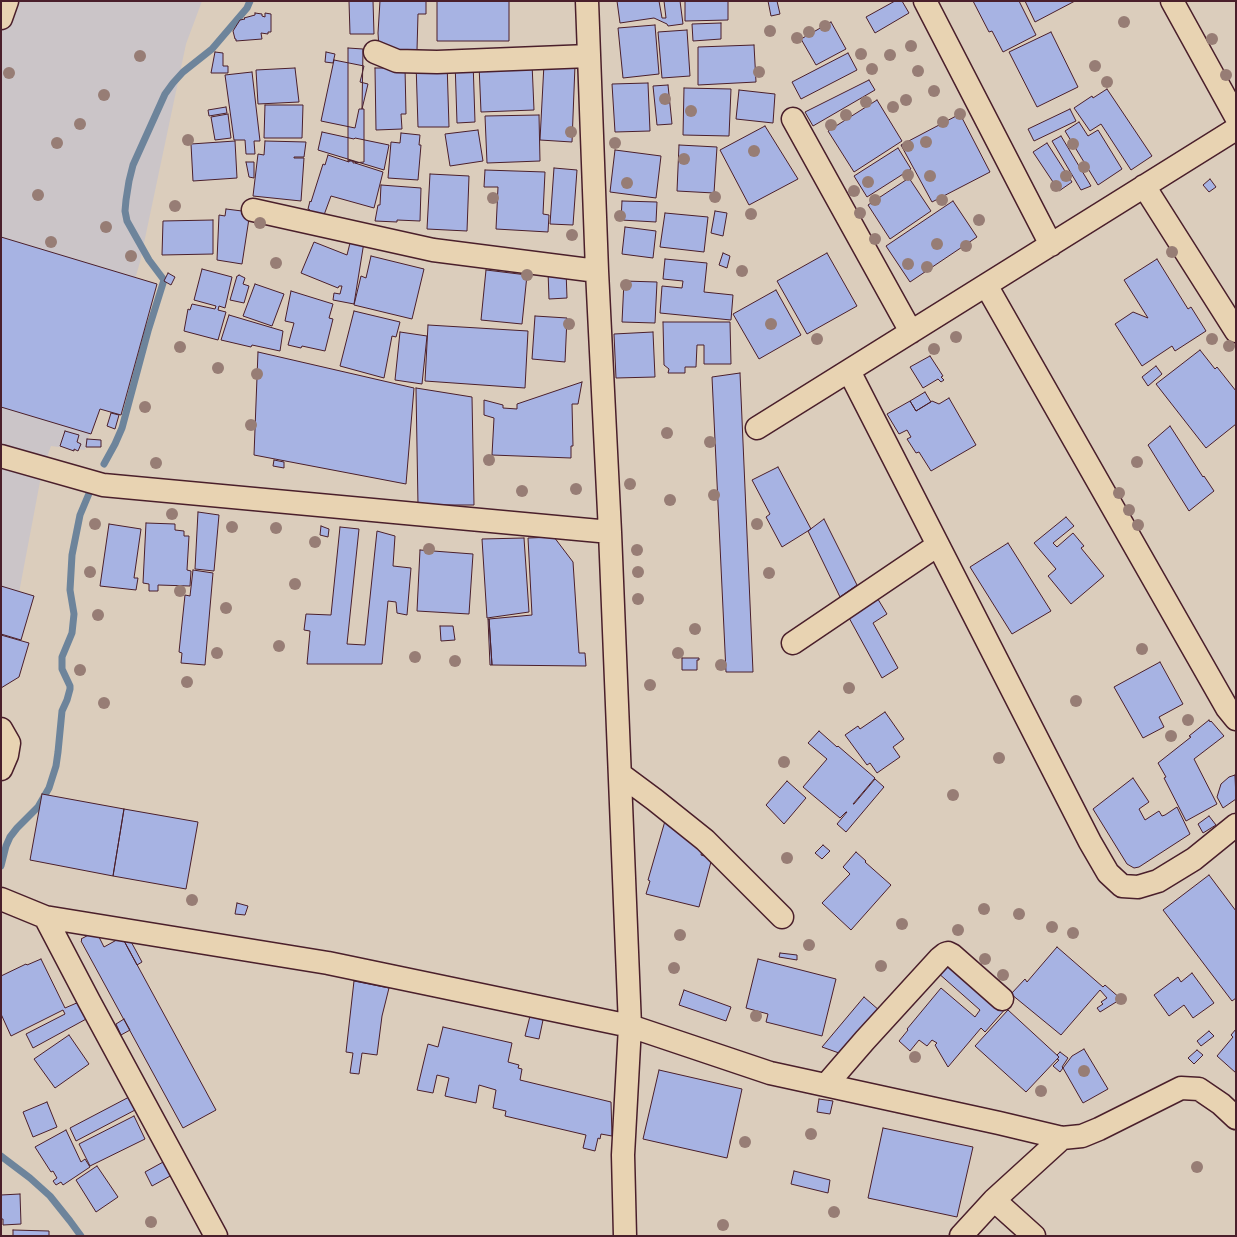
<!DOCTYPE html>
<html>
<head>
<meta charset="utf-8">
<style>
  body { margin:0 }
  #map { position:relative; width:1237px; height:1237px; overflow:hidden; background:#dbcdbc; font-family:Pangolin,sans-serif }
  canvas { display:block }
  .frame { position:absolute; inset:0; border:2px solid #4a1f2b; pointer-events:none }
</style>
</head>
<body>
<div id="map">
<canvas width="1237" height="1237"></canvas>
<div class="frame"></div>
</div>
<script>
const c = document.querySelector('canvas').getContext('2d');
c.lineJoin = 'round';
function paint(path, color) {
  c.fillStyle = color;
  c.fill(path, 'evenodd');
}
function toPath(rows) {
  const path = new Path2D();
  for (const r of rows) {
    path.moveTo(r[0], r[1]);
    for (let i = 2; i < r.length; i += 2) path.lineTo(r[i], r[i + 1]);
  }
  return path;
}
function trace(path, color, width, dash) {
  c.strokeStyle = color;
  c.lineWidth = width;
  c.lineCap = dash ? 'butt' : 'round';
  c.setLineDash(dash || []);
  c.stroke(path);
}
paint(toPath([
  [1,1,202,1,186,44,140,262,85,450,51,446,42,471,1,688]
]), '#cbc5c8');
trace(toPath([
  [104,464,115,444,122,428,148,331,164,280,149,260,127,221,125,211,126,200,129,181,133,165,165,94,173,83,183,72,212,49,247,8,250,1],
  [1,866,6,846,10,837,17,828,38,807,49,788,56,766,58,752,62,711,67,700,70,689,70,686,62,669,62,657,72,633,74,614,70,590,72,555,80,515,93,484],
  [1,1156,30,1178,50,1196,70,1221,81,1236]
]), '#6d849b', 7);
const building = toPath([
  [349,1,373,1,374,34,350,34,349,1],
  [380,1,426,1,426,14,418,14,417,50,379,49,378,33,380,1],
  [437,1,509,1,509,41,437,41,437,1],
  [617,1,659,1,662,18,666,18,664,1,680,1,683,24,668,26,667,24,654,18,620,23,617,1],
  [685,1,728,1,728,20,685,21,685,1],
  [768,1,777,1,780,14,771,16,768,1],
  [895,1,902,1,909,13,875,33,866,17,895,1],
  [973,1,1019,1,1036,35,1003,52,992,31,989,32,973,1],
  [1025,1,1075,1,1035,22,1025,1],
  [255,13,262,14,262,16,265,17,265,13,271,14,271,32,268,32,268,34,261,33,262,39,236,41,236,39,235,39,233,31,240,20,245,19,244,18,255,15,255,13],
  [831,22,846,49,816,65,801,39,831,22],
  [721,23,721,39,693,41,692,24,721,23],
  [655,25,659,74,623,78,618,28,655,25],
  [687,30,690,76,662,78,658,32,687,30],
  [1051,32,1078,87,1037,107,1009,52,1051,32],
  [754,45,756,82,698,85,698,47,754,45],
  [348,48,363,49,362,109,364,109,364,162,353,163,353,161,348,161,348,48],
  [215,52,223,53,223,66,228,66,228,73,211,73,215,52],
  [326,52,335,54,333,63,325,62,326,52],
  [848,53,857,70,801,99,792,82,848,53],
  [334,60,364,66,360,82,368,84,362,109,359,109,355,128,321,121,334,60],
  [455,61,473,61,475,122,457,123,455,61],
  [447,62,449,127,418,127,416,63,447,62],
  [532,63,534,110,481,112,479,65,532,63],
  [544,64,575,65,572,142,540,140,544,64],
  [295,68,299,102,258,104,256,70,295,68],
  [375,68,405,68,406,114,401,114,402,129,376,130,375,68],
  [252,72,260,141,254,141,255,154,246,154,245,140,234,140,225,75,252,72],
  [869,80,875,90,813,126,805,112,869,80],
  [648,83,650,131,615,132,612,84,648,83],
  [668,85,672,124,657,125,653,86,668,85],
  [684,88,731,89,729,136,683,135,684,88],
  [1107,89,1152,156,1131,170,1101,124,1090,131,1074,108,1092,96,1093,98,1107,89],
  [739,90,775,94,773,123,736,119,739,90],
  [877,100,902,141,854,172,828,131,877,100],
  [265,105,303,105,302,138,264,138,265,105],
  [226,107,227,113,209,116,208,110,226,107],
  [1070,109,1076,121,1034,141,1028,129,1070,109],
  [228,114,231,138,215,140,211,117,228,114],
  [960,114,990,172,932,202,901,145,960,114],
  [539,115,540,161,487,163,485,116,539,115],
  [1079,122,1088,136,1098,130,1122,169,1098,185,1065,131,1079,122],
  [765,126,798,179,749,205,720,150,765,126],
  [478,130,483,161,450,166,445,134,478,130],
  [322,132,354,139,355,138,389,145,384,170,318,150,322,132],
  [401,133,420,135,419,145,421,145,418,180,388,178,391,142,400,143,401,133],
  [1061,136,1091,186,1081,190,1052,141,1061,136],
  [235,141,237,178,193,181,191,144,235,141],
  [265,141,306,142,304,157,294,157,294,158,304,158,301,201,253,196,258,154,264,155,265,141],
  [1047,143,1072,182,1059,191,1033,152,1047,143],
  [679,145,717,147,714,193,677,191,679,145],
  [898,148,911,169,867,197,854,176,898,148],
  [615,150,661,156,656,198,610,192,615,150],
  [328,155,349,162,349,160,356,162,355,163,383,172,374,208,331,196,324,215,310,211,310,210,308,209,310,201,311,202,323,164,325,165,328,155],
  [246,162,254,162,254,178,249,177,246,162],
  [554,168,577,170,573,225,550,224,554,168],
  [485,170,545,172,543,214,549,215,548,232,496,229,498,187,484,187,485,170],
  [430,174,469,176,467,231,427,229,430,174],
  [909,178,931,211,890,239,868,205,909,178],
  [1210,179,1216,187,1209,192,1203,185,1210,179],
  [381,185,421,188,420,221,397,220,397,222,375,221,378,205,380,205,381,185],
  [622,201,657,202,656,222,621,220,622,201],
  [953,201,977,237,910,282,886,246,953,201],
  [226,209,250,212,242,264,217,260,219,215,225,216,226,209],
  [715,211,727,213,723,236,711,233,715,211],
  [665,213,708,217,704,252,660,247,665,213],
  [213,220,213,254,162,255,163,221,213,220],
  [625,227,656,231,653,258,622,254,625,227],
  [1,237,157,284,121,415,100,409,91,434,1,407,1,237],
  [351,239,364,242,354,304,333,300,334,293,340,294,342,286,339,286,338,288,301,273,314,242,347,255,351,239],
  [723,253,730,256,727,268,719,265,723,253],
  [827,253,857,306,807,334,777,281,827,253],
  [371,256,424,269,412,319,354,305,361,276,366,278,371,256],
  [665,259,707,263,704,292,733,295,731,320,660,313,662,286,682,288,683,281,663,279,665,259],
  [1157,259,1188,309,1191,307,1206,331,1175,351,1172,346,1142,366,1115,324,1133,312,1148,318,1124,280,1157,259],
  [202,269,232,277,225,308,219,306,218,310,226,312,218,340,184,331,188,309,190,310,192,304,215,309,216,306,194,300,202,269],
  [486,270,527,275,522,324,481,320,486,270],
  [566,270,567,298,549,299,548,271,566,270],
  [168,273,175,277,171,285,164,281,168,273],
  [239,275,245,278,243,284,249,286,244,303,230,300,237,276,238,276,239,275],
  [624,281,657,282,655,323,622,322,624,281],
  [255,284,284,294,272,326,243,316,255,284],
  [776,290,801,335,759,359,733,314,776,290],
  [291,291,333,304,329,318,333,319,325,351,302,346,301,348,288,345,294,323,285,321,291,291],
  [354,311,400,322,396,337,392,336,384,378,340,366,354,311],
  [229,315,283,331,280,351,252,345,251,347,221,340,229,315],
  [535,316,567,318,565,362,532,359,535,316],
  [663,322,730,322,731,364,704,364,704,345,697,345,696,367,685,367,685,373,668,373,669,369,664,365,663,322],
  [428,325,528,331,525,388,425,381,428,325],
  [400,332,427,336,422,384,395,380,400,332],
  [653,332,655,377,616,378,614,334,653,332],
  [1200,350,1215,369,1217,367,1236,391,1236,424,1206,448,1156,384,1200,350],
  [258,352,414,388,406,484,254,455,258,352],
  [930,356,943,376,941,377,944,380,941,382,938,379,923,388,910,367,930,356],
  [1156,366,1162,374,1148,386,1142,377,1156,366],
  [740,373,753,672,726,672,712,377,740,373],
  [582,382,578,404,572,404,573,446,571,446,571,458,492,455,494,418,484,415,484,400,503,405,503,408,517,409,517,404,582,382],
  [416,388,472,397,474,505,418,505,416,388],
  [925,392,931,402,916,411,910,401,925,392],
  [949,398,976,445,931,471,919,452,916,453,907,439,911,437,907,430,899,434,887,414,910,401,916,411,932,401,939,404,949,398],
  [111,413,119,415,115,429,107,426,111,413],
  [1170,426,1203,477,1204,476,1214,491,1189,511,1148,445,1170,426],
  [65,431,79,435,77,442,81,444,78,451,74,449,74,451,60,446,65,431],
  [87,439,101,440,101,447,86,447,87,439],
  [274,460,284,462,284,468,273,466,274,460],
  [778,467,811,529,782,547,766,517,770,514,752,480,778,467],
  [198,512,219,515,214,571,195,569,198,512],
  [1066,517,1074,526,1053,543,1057,547,1073,533,1084,546,1081,548,1104,576,1071,604,1048,576,1056,569,1034,543,1066,517],
  [824,519,857,585,840,597,808,531,824,519],
  [146,523,175,524,175,530,184,531,184,536,189,536,187,570,191,571,190,586,158,585,158,591,149,591,149,584,143,583,146,523],
  [109,524,141,529,134,578,138,578,136,590,100,586,109,524],
  [321,526,329,529,328,537,320,535,321,526],
  [340,527,359,529,347,644,365,645,377,531,395,536,393,566,411,568,407,615,397,613,396,602,388,601,382,664,307,664,310,631,304,630,306,614,331,615,340,527],
  [554,537,573,562,579,653,585,653,586,666,492,665,489,619,532,615,528,538,554,537],
  [524,538,529,612,487,618,482,539,524,538],
  [1008,543,1051,611,1012,634,970,567,1008,543],
  [420,550,473,554,469,614,417,611,420,550],
  [193,570,213,573,205,665,181,663,182,653,179,652,185,595,190,596,193,570],
  [1,586,34,596,21,640,1,634,1,586],
  [876,596,887,614,873,623,898,668,882,678,848,616,876,596],
  [488,619,489,619,492,665,490,665,488,619],
  [440,626,453,626,455,640,441,641,440,626],
  [1,635,29,643,19,677,1,688,1,635],
  [682,658,699,658,699,660,697,660,697,670,682,670,682,658],
  [1160,662,1183,704,1159,717,1164,727,1143,738,1114,687,1160,662],
  [885,712,904,739,893,747,900,757,877,773,870,763,867,765,845,735,858,726,860,729,885,712],
  [1209,720,1210,722,1211,721,1224,736,1194,759,1217,804,1186,821,1164,778,1166,777,1158,763,1191,737,1189,736,1209,720],
  [819,731,837,747,838,746,875,778,853,804,854,804,875,779,884,787,846,832,837,824,847,812,846,812,840,818,803,787,827,759,808,743,819,731],
  [1235,775,1236,799,1223,808,1217,797,1221,784,1229,777,1235,775],
  [1133,778,1149,802,1139,809,1145,820,1159,811,1162,816,1165,815,1177,807,1190,834,1139,867,1134,868,1127,864,1093,809,1133,778],
  [787,781,806,798,784,824,766,805,787,781],
  [42,794,124,809,113,876,30,860,42,794],
  [124,809,198,822,186,889,113,876,124,809],
  [1209,816,1216,825,1203,833,1198,824,1209,816],
  [665,821,704,842,701,855,712,858,699,907,646,894,650,881,648,880,665,821],
  [823,845,830,851,822,859,815,853,823,845],
  [856,852,866,861,865,862,891,885,851,930,822,903,850,874,843,867,856,852],
  [1209,875,1236,911,1236,998,1232,1001,1163,910,1209,875],
  [237,903,248,906,245,915,235,914,237,903],
  [96,931,104,947,122,937,216,1110,183,1128,81,941,82,940,81,939,96,931],
  [128,936,142,962,137,965,123,939,128,936],
  [1057,947,1103,987,1105,985,1121,999,1100,1012,1097,1008,1103,1004,1101,1002,1107,998,1100,990,1061,1035,1011,994,1025,979,1027,982,1057,947],
  [780,953,797,955,797,960,779,957,780,953],
  [949,957,1007,1007,985,1032,981,1028,948,1067,935,1045,937,1043,932,1040,927,1046,919,1040,910,1051,899,1041,908,1030,907,1029,941,988,975,1017,980,1010,937,972,949,957],
  [41,959,65,1008,79,1002,88,1018,33,1048,26,1034,65,1014,63,1010,11,1036,1,1014,1,976,26,964,27,965,41,959],
  [758,959,836,979,822,1036,766,1022,768,1014,746,1008,758,959],
  [1192,973,1214,1003,1193,1018,1184,1005,1169,1016,1154,995,1178,977,1181,982,1192,973],
  [354,981,389,988,382,1016,377,1055,362,1053,359,1074,350,1073,353,1053,346,1052,354,981],
  [684,990,731,1007,726,1021,679,1005,684,990],
  [864,997,880,1011,839,1053,822,1047,864,997],
  [1008,1010,1059,1057,1026,1092,975,1046,1008,1010],
  [530,1016,543,1020,539,1039,525,1036,530,1016],
  [124,1019,130,1030,121,1035,116,1024,124,1019],
  [443,1027,512,1043,508,1062,519,1065,518,1068,522,1069,520,1080,611,1102,612,1136,601,1134,600,1139,598,1138,595,1151,583,1148,586,1135,505,1116,506,1111,493,1108,496,1090,479,1085,476,1103,445,1096,449,1078,437,1075,433,1093,417,1090,428,1044,438,1047,443,1027],
  [1236,1029,1236,1073,1217,1056,1233,1037,1231,1035,1236,1029],
  [1209,1031,1214,1036,1201,1046,1197,1041,1209,1031],
  [69,1035,89,1064,55,1088,34,1059,69,1035],
  [1084,1049,1108,1089,1083,1103,1063,1068,1072,1056,1084,1049],
  [1197,1050,1203,1055,1194,1064,1188,1058,1197,1050],
  [1060,1052,1068,1058,1062,1067,1063,1068,1060,1072,1053,1066,1059,1060,1057,1059,1059,1057,1057,1055,1060,1052],
  [659,1070,742,1089,727,1158,643,1139,659,1070],
  [131,1096,137,1109,76,1141,70,1128,131,1096],
  [819,1099,833,1101,830,1114,817,1112,819,1099],
  [47,1102,57,1127,33,1137,23,1112,47,1102],
  [134,1116,145,1139,90,1166,79,1144,134,1116],
  [883,1128,973,1147,957,1217,868,1198,883,1128],
  [66,1130,81,1162,85,1159,90,1167,63,1185,61,1182,56,1185,53,1181,57,1178,53,1171,51,1172,35,1147,66,1130],
  [165,1161,172,1175,152,1186,145,1172,165,1161],
  [97,1166,118,1197,96,1212,76,1180,97,1166],
  [794,1171,830,1180,828,1193,791,1184,794,1171],
  [20,1194,21,1224,3,1225,3,1219,1,1219,1,1195,20,1194],
  [13,1230,49,1231,49,1236,13,1236,13,1230]
]);
paint(building, '#a7b3e3');
trace(building, '#4a1f2b', 1);
const minor = toPath([
  [587,1,597,271,610,532,630,1026,623,1155,625,1236],
  [925,1,1051,245],
  [1172,1,1236,117],
  [1,18,7,1],
  [375,52,397,61,437,62,589,56],
  [793,119,911,332],
  [1144,186,1236,331],
  [253,210,433,250,597,271],
  [986,285,1227,708,1236,719],
  [849,371,1090,842,1108,873,1122,886,1138,887,1158,881,1194,859,1236,825],
  [757,428,1236,129],
  [1,456,103,485,610,532],
  [793,643,938,545],
  [1,729,9,743,7,755,1,769],
  [620,774,655,800,705,840,782,917],
  [1,899,45,917,328,963,630,1026,770,1073,999,1123,1062,1138,1082,1136,1099,1129,1181,1088,1199,1089,1221,1104,1236,1118],
  [45,917,89,1001,216,1236],
  [826,1085,865,1040,940,958,945,954,948,953,952,955,1002,999],
  [994,1200,1034,1236],
  [961,1236,994,1200,1062,1138]
]);
trace(minor, '#4a1f2b', 25);
trace(minor, '#e8d3b2', 22);
c.fillStyle = '#977d75';
for (const [x, y] of [
  [1124,22],
  [825,26],
  [770,31],
  [809,32],
  [797,38],
  [1212,39],
  [911,46],
  [861,54],
  [890,55],
  [140,56],
  [1095,66],
  [872,69],
  [918,71],
  [759,72],
  [9,73],
  [1226,75],
  [1107,82],
  [934,91],
  [104,95],
  [665,99],
  [906,100],
  [866,102],
  [893,107],
  [691,111],
  [960,114],
  [846,115],
  [943,122],
  [80,124],
  [831,125],
  [571,132],
  [188,140],
  [926,142],
  [57,143],
  [615,143],
  [1073,144],
  [908,146],
  [754,151],
  [684,159],
  [1084,167],
  [908,175],
  [930,176],
  [1066,176],
  [868,182],
  [627,183],
  [1056,186],
  [854,191],
  [38,195],
  [715,197],
  [493,198],
  [875,200],
  [942,200],
  [175,206],
  [860,213],
  [751,214],
  [620,216],
  [979,220],
  [260,223],
  [106,227],
  [572,235],
  [875,239],
  [51,242],
  [937,244],
  [966,246],
  [1172,252],
  [131,256],
  [276,263],
  [908,264],
  [927,267],
  [742,271],
  [527,275],
  [626,285],
  [569,324],
  [771,324],
  [956,337],
  [817,339],
  [1212,339],
  [1229,346],
  [180,347],
  [934,349],
  [218,368],
  [257,374],
  [145,407],
  [251,425],
  [667,433],
  [710,442],
  [489,460],
  [1137,462],
  [156,463],
  [630,484],
  [576,489],
  [522,491],
  [1119,493],
  [714,495],
  [670,500],
  [1129,510],
  [172,514],
  [95,524],
  [757,524],
  [1138,525],
  [232,527],
  [276,528],
  [315,542],
  [429,549],
  [637,550],
  [90,572],
  [638,572],
  [769,573],
  [295,584],
  [180,591],
  [638,599],
  [226,608],
  [98,615],
  [695,629],
  [279,646],
  [1142,649],
  [217,653],
  [678,653],
  [415,657],
  [455,661],
  [721,665],
  [80,670],
  [187,682],
  [650,685],
  [849,688],
  [1076,701],
  [104,703],
  [1188,720],
  [1171,736],
  [999,758],
  [784,762],
  [953,795],
  [787,858],
  [192,900],
  [984,909],
  [1019,914],
  [902,924],
  [1052,927],
  [958,930],
  [1073,933],
  [680,935],
  [809,945],
  [985,959],
  [881,966],
  [674,968],
  [1003,975],
  [1121,999],
  [756,1016],
  [915,1057],
  [1084,1071],
  [1041,1091],
  [811,1134],
  [745,1142],
  [1197,1167],
  [834,1212],
  [151,1222],
  [723,1225]
]) {
  c.beginPath();
  c.arc(x, y, 6, 0, 2 * Math.PI);
  c.fill();
}
</script>
</body>
</html>
